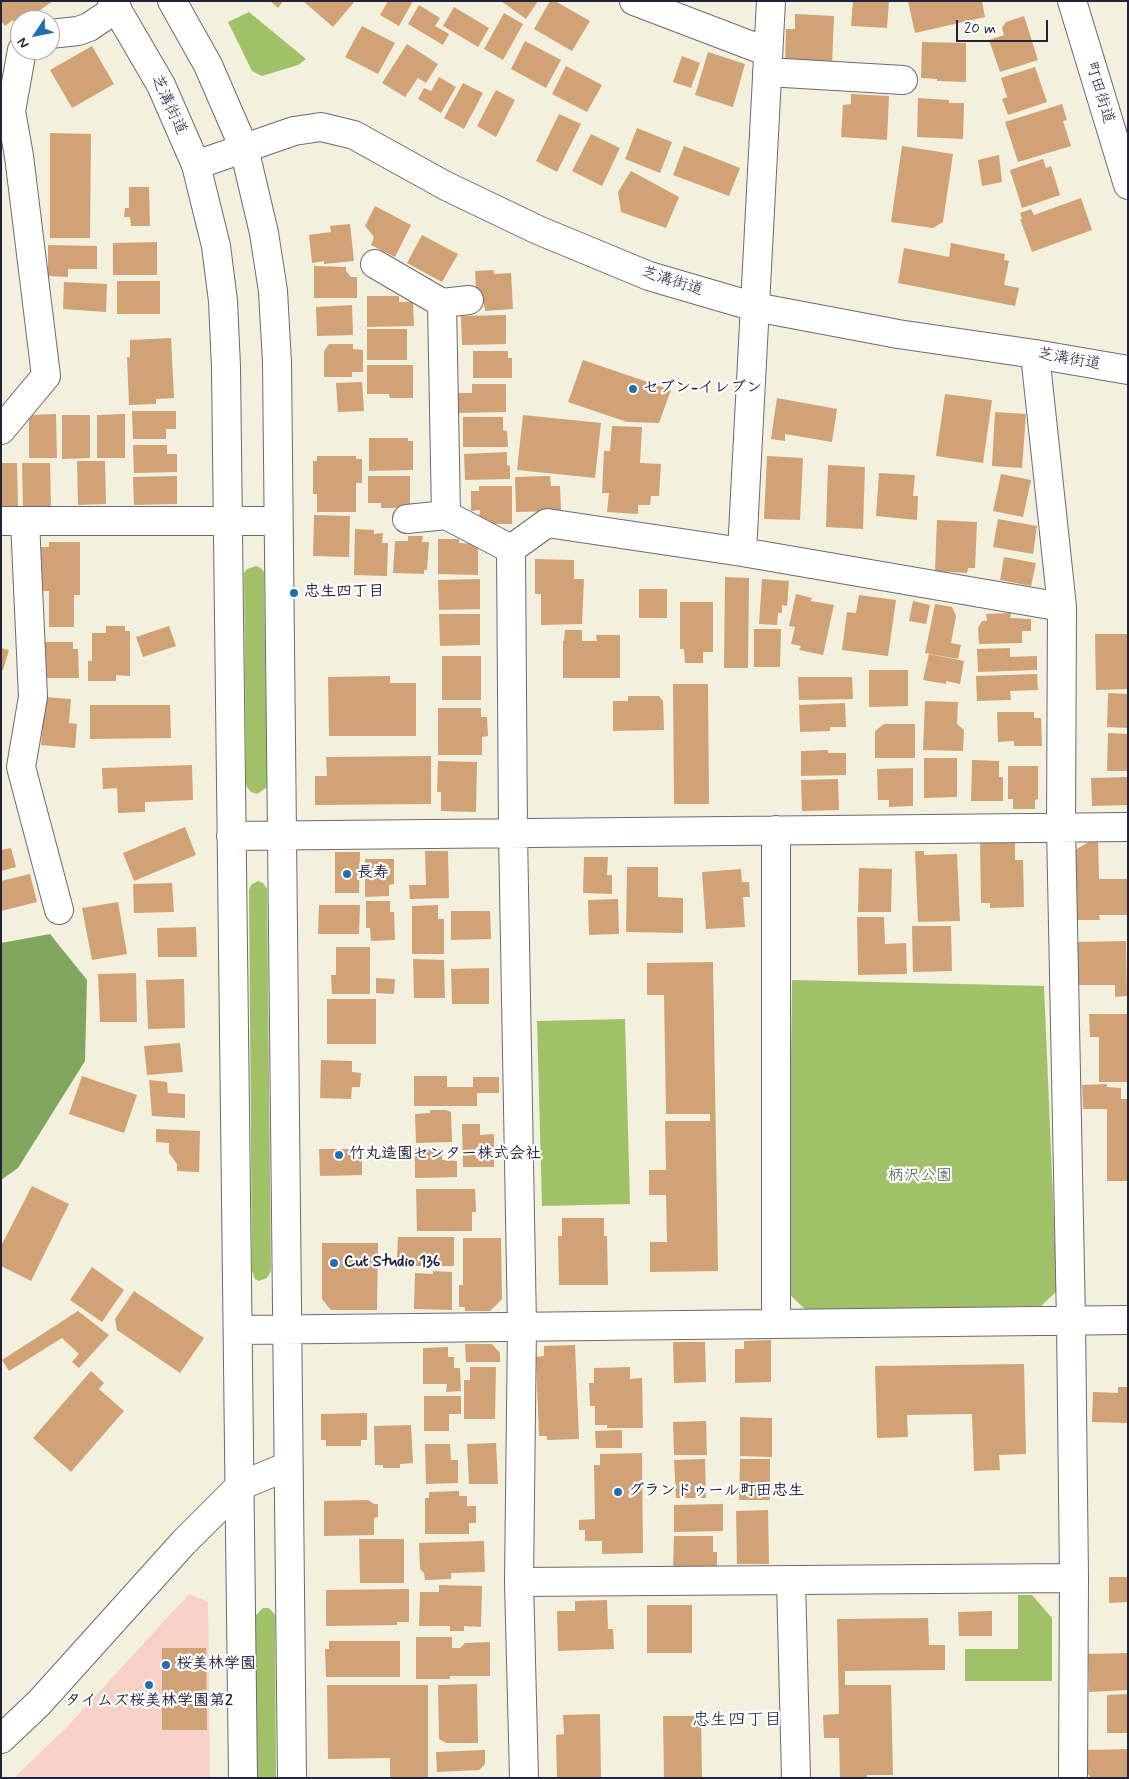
<!DOCTYPE html>
<html>
<head>
<meta charset="utf-8">
<style>
  body { margin:0 }
  #map { position:relative; width:1129px; height:1779px; overflow:hidden; background:#f3f0dd; font-family:Mynerve,sans-serif }
  canvas { display:block }
  .frame { position:absolute; inset:0; border:2px solid #22223b; pointer-events:none }
  .north { position:absolute; left:10px; top:10px; width:50px; height:50px; box-sizing:border-box; background:#fff; border:1px solid #a7a7b1; border-radius:50%; rotate:236deg; font-size:14px; font-weight:700; line-height:20px; text-align:center; color:#22223b }
  .north::after { content:''; display:block; margin:auto; width:18px; height:22px; background:#1f6fb2; clip-path:polygon(50% 0,100% 100%,50% 72%,0 100%) }
  .scale { position:absolute; left:956px; top:20px; width:92px; height:22px; box-sizing:border-box; border:2px solid #22223b; border-top:0; padding-left:6px; font-size:15px; line-height:18px; white-space:nowrap; color:#22223b; -webkit-text-stroke:4px #fff; paint-order:stroke }
</style>
</head>
<body>
<div id="map">
<canvas width="1129" height="1779"></canvas>
<div class="frame"></div>
<div class="north">N</div>
<div class="scale">20 m</div>
</div>
<script>
const c = document.querySelector('canvas').getContext('2d');
c.lineJoin = 'round';
function paint(path, color) {
  c.fillStyle = color;
  c.fill(path, 'evenodd');
}
function toPath(rows) {
  const path = new Path2D();
  for (const r of rows) {
    path.moveTo(r[0], r[1]);
    for (let i = 2; i < r.length; i += 2) path.lineTo(r[i], r[i + 1]);
  }
  return path;
}
function trace(path, color, width, dash) {
  c.strokeStyle = color;
  c.lineWidth = width;
  c.lineCap = dash ? 'butt' : 'round';
  c.setLineDash(dash || []);
  c.stroke(path);
}
function drawText(font, color, halo, rows, align = 'center') {
  c.font = font + ' Mynerve,"Klee One",sans-serif';
  c.lineWidth = 4.5;
  c.setLineDash([]);
  c.textBaseline = 'middle';
  c.strokeStyle = halo;
  c.fillStyle = color;
  for (const [text, x, y, turn = 0] of rows) {
    c.save();
    c.translate(x, y);
    c.rotate((+turn || 0) * Math.PI / 180);
    c.textAlign = isNaN(turn) ? turn : align;
    if (halo) c.strokeText(text, 0, 0);
    c.fillText(text, 0, 0);
    c.restore();
  }
}
paint(toPath([
  [189,1594,208,1602,210,1778,14,1778,66,1728]
]), '#f7d1c8');
paint(toPath([
  [249,12,306,59,298,65,262,76,252,71,228,22],
  [256,566,261,568,264,572,267,783,266,788,257,794,251,792,247,787,246,783,244,573,247,569],
  [258,881,263,883,267,889,271,1271,267,1278,259,1281,255,1279,252,1271,249,890,251,885],
  [792,980,1044,986,1057,1291,1041,1306,807,1311,788,1293],
  [625,1019,630,1204,542,1206,537,1021],
  [1018,1595,1032,1595,1052,1618,1052,1681,965,1681,965,1649,1018,1649],
  [263,1608,269,1608,275,1615,276,1778,257,1778,255,1616]
]), '#a1c169');
paint(toPath([
  [50,934,87,980,85,1061,18,1168,1,1180,1,943]
]), '#80a75d');
paint(toPath([
  [1,1,53,1,26,20,20,20,20,24,17,26,13,20,5,26,1,21],
  [270,1,283,1,278,8],
  [303,1,355,1,333,27],
  [388,1,413,1,399,26,380,15],
  [501,1,538,1,526,19],
  [550,1,555,1,590,21,572,51,534,29],
  [853,1,889,1,887,28,851,26],
  [908,1,982,1,985,17,915,33],
  [419,5,440,18,435,26,449,34,443,45,408,24],
  [454,7,489,28,478,47,443,26],
  [504,13,523,24,503,60,484,49],
  [795,14,834,16,832,65,785,62,786,29,795,29],
  [1024,16,1038,60,1000,72,989,40,1004,35,1002,28,1006,22],
  [362,26,395,43,378,74,345,57],
  [525,41,561,60,546,88,511,69],
  [922,42,966,43,966,82,937,81,937,79,921,78],
  [407,44,438,64,426,83,418,78,405,97,382,83],
  [92,46,114,84,72,108,50,70],
  [708,52,745,64,733,107,695,95],
  [682,56,700,63,691,88,673,82],
  [566,66,602,85,587,112,552,94],
  [1035,67,1047,102,1008,115,1002,99,1007,97,1001,78],
  [439,77,456,87,441,113,418,99,424,88,431,91],
  [463,83,483,93,464,129,444,118],
  [496,90,515,100,496,137,477,126],
  [851,94,889,96,887,140,841,137,843,105,851,104],
  [918,98,949,100,949,103,964,103,963,139,917,137],
  [1062,104,1067,120,1063,121,1071,146,1018,162,1005,122],
  [559,114,581,124,557,172,536,161],
  [637,128,672,142,660,173,625,159],
  [50,133,91,134,90,238,50,238],
  [591,134,620,148,602,186,572,171],
  [684,146,740,168,729,196,673,175],
  [902,146,953,154,943,222,933,228,891,222],
  [999,155,1002,182,982,186,978,160],
  [1043,159,1046,168,1051,166,1060,195,1022,208,1010,170],
  [631,171,679,197,666,228,621,212,618,192],
  [129,187,149,187,150,226,131,226,130,217,124,217,125,208,129,208],
  [1081,198,1092,230,1032,252,1020,219,1022,219,1020,213,1031,209,1034,215],
  [375,206,411,225,395,257,371,245,374,237,365,226],
  [350,224,354,261,324,264,324,261,312,263,309,235,331,232,330,226],
  [422,235,458,254,442,282,407,263],
  [157,242,157,275,113,275,113,243],
  [951,243,1005,254,1004,260,1009,261,1004,285,1019,288,1015,306,898,283,904,248,949,257],
  [48,245,97,246,97,269,68,269,68,277,48,276],
  [314,266,346,267,346,271,351,277,357,277,357,298,314,298],
  [494,270,494,274,511,273,513,309,485,311,484,304,477,305,475,271],
  [117,281,160,281,160,314,117,314],
  [64,282,107,284,106,312,63,309],
  [367,296,399,296,399,302,413,302,414,326,367,327],
  [352,305,353,335,317,336,316,307],
  [506,315,506,344,462,345,461,316],
  [367,329,407,329,407,360,367,360],
  [171,338,174,398,156,399,156,404,129,405,127,357,130,357,130,340],
  [329,344,353,344,353,349,363,350,363,372,352,372,352,377,324,377,324,351],
  [473,351,508,351,508,358,512,358,512,378,473,378],
  [583,360,671,390,659,423,627,422,568,402],
  [367,365,413,365,413,398,390,398,389,394,367,394],
  [362,382,364,411,338,412,336,383],
  [472,384,506,384,506,412,456,413,455,393,472,393],
  [945,394,992,400,983,463,936,456],
  [777,398,837,409,832,442,785,434,785,441,771,439],
  [132,411,176,411,176,429,166,429,166,439,133,439],
  [995,412,1026,414,1022,468,992,466],
  [56,414,57,458,29,458,29,415],
  [125,414,125,458,97,458,97,415],
  [62,415,90,415,90,458,62,459],
  [523,415,601,423,595,478,517,470],
  [463,417,503,417,503,430,507,431,508,447,463,447],
  [612,426,642,427,640,463,661,464,659,496,651,496,650,505,638,505,638,514,607,512,609,493,602,493,604,451,610,451],
  [369,438,408,438,408,441,413,441,413,470,369,471],
  [133,445,167,445,167,454,177,454,177,472,134,473],
  [507,452,507,465,510,466,510,479,465,480,464,454],
  [317,456,356,456,356,459,362,459,362,483,356,483,356,512,317,512,317,494,313,494,313,461,317,461],
  [767,456,803,458,800,520,764,519],
  [77,461,105,461,106,504,78,505],
  [1,463,17,463,18,506,1,506],
  [22,463,50,463,51,506,23,506],
  [828,465,865,467,863,529,826,527],
  [879,473,915,475,913,496,918,496,917,520,876,516],
  [1001,474,1031,480,1023,517,993,511],
  [177,476,177,504,134,505,133,477],
  [368,476,410,476,410,508,381,508,381,503,368,503],
  [550,476,551,486,560,486,561,511,516,512,515,477],
  [479,486,512,486,512,524,492,524,479,518,480,510,471,511,471,491,479,491],
  [314,515,350,516,349,557,313,556],
  [998,519,1037,526,1033,554,993,547],
  [937,520,977,522,975,568,968,568,967,573,935,571],
  [355,529,374,530,374,534,383,533,382,543,388,543,387,576,354,575],
  [408,536,423,536,422,542,429,542,427,570,424,570,424,574,393,573,395,541,408,541],
  [438,539,459,539,459,543,478,544,478,575,438,574],
  [49,542,80,542,80,595,74,595,74,627,49,627,49,591,35,591,35,547,49,547],
  [1004,557,1036,563,1031,586,1000,580],
  [535,559,574,560,574,579,584,579,582,624,541,625,541,594,535,594],
  [725,577,749,578,748,668,724,668],
  [480,579,480,609,439,610,438,580],
  [762,579,789,581,787,606,782,605,782,613,778,613,777,625,759,624],
  [639,589,667,589,667,618,639,618],
  [796,594,812,598,811,601,834,605,823,655,799,650,801,646,791,644,795,627,789,626],
  [859,595,896,600,888,656,842,650,847,612,856,613],
  [913,601,930,605,926,624,909,621],
  [680,602,713,602,713,652,703,652,703,663,685,663,684,649,680,649],
  [935,604,952,607,956,616,951,643,961,645,958,659,925,653],
  [1011,613,1010,618,1031,619,1031,631,1022,631,1022,643,979,644,978,628,982,621,987,621,986,614],
  [439,614,480,614,480,645,440,646],
  [106,626,125,626,125,631,130,631,130,676,116,675,116,681,88,681,88,661,92,661,92,633,106,633],
  [169,626,176,646,143,657,136,637],
  [754,629,781,629,780,667,754,667],
  [565,630,582,630,582,641,597,641,596,635,620,635,620,678,563,678,563,641,564,641],
  [1095,634,1128,634,1128,689,1096,690],
  [44,642,73,642,73,649,78,649,79,678,44,678],
  [1,648,9,650,3,670,1,670],
  [1010,648,1010,657,1037,656,1037,670,978,672,977,649],
  [929,654,964,661,960,684,946,681,946,684,923,680],
  [442,656,481,656,481,700,442,700],
  [869,670,908,670,908,706,869,707],
  [1037,674,1038,690,1010,691,1011,700,977,701,976,676],
  [390,676,390,683,416,683,416,736,329,736,328,677],
  [798,677,852,677,853,699,799,700],
  [673,684,708,684,709,804,674,804],
  [1108,693,1128,694,1128,728,1107,727],
  [628,696,659,696,663,701,664,730,613,731,613,701,628,701],
  [45,697,71,699,69,723,77,724,75,748,41,745],
  [925,701,958,702,957,724,964,730,963,751,923,750],
  [845,703,846,727,830,727,830,731,800,732,799,705],
  [90,705,170,705,171,738,90,739],
  [438,708,481,708,481,717,487,717,488,736,482,737,482,755,438,755],
  [997,712,1034,712,1034,718,1041,718,1042,746,1014,746,1014,741,998,742],
  [884,724,915,724,915,758,875,758,875,731],
  [1108,733,1128,734,1128,771,1107,771],
  [828,750,828,753,846,753,846,775,801,776,801,751],
  [431,756,431,804,315,805,315,776,327,776,326,757],
  [924,758,957,758,957,797,924,798],
  [972,760,999,761,999,777,1003,777,1003,801,971,801],
  [438,761,477,762,476,812,441,811,441,792,437,792],
  [192,765,193,800,145,802,145,812,118,813,117,788,103,789,102,768],
  [1008,766,1038,766,1038,799,1035,800,1035,809,1013,809,1013,799,1008,799],
  [913,768,913,806,889,807,889,800,878,800,877,769],
  [1128,777,1128,805,1092,806,1091,778],
  [838,779,839,810,802,811,801,780],
  [185,827,196,855,134,881,123,853],
  [1098,838,1099,879,1128,879,1128,915,1099,915,1100,920,1076,920,1075,850,1094,839],
  [980,843,1015,843,1015,860,1023,860,1024,907,990,908,990,903,981,903],
  [11,848,16,867,1,871,1,850],
  [425,851,448,851,449,898,410,899,409,885,426,885],
  [915,851,924,851,924,855,957,854,960,921,918,922],
  [335,852,360,852,359,893,335,893],
  [584,857,608,857,607,875,612,875,612,894,583,893],
  [365,859,394,859,394,884,389,885,389,896,365,897],
  [627,867,658,867,658,897,683,898,683,933,626,932],
  [859,868,892,869,891,912,858,912],
  [741,869,742,882,749,882,750,897,743,897,745,927,706,929,702,872],
  [30,874,37,902,1,911,1,881],
  [172,883,174,912,134,913,133,884],
  [618,899,619,934,589,935,588,900],
  [366,901,390,901,390,912,394,912,395,940,371,941,370,928,366,928],
  [118,902,127,954,92,960,82,908],
  [319,905,360,905,359,934,318,934],
  [438,905,438,919,444,919,444,954,412,954,412,906],
  [451,911,490,911,491,939,451,940],
  [857,917,884,917,885,944,906,943,907,974,858,975],
  [912,926,951,926,952,971,913,972],
  [196,927,197,957,158,957,157,928],
  [1126,941,1127,996,1115,997,1115,985,1078,985,1077,942],
  [336,947,370,947,370,994,332,994,331,975,336,975],
  [413,959,444,960,445,998,414,998],
  [713,962,718,1271,650,1272,650,1242,667,1242,666,1195,649,1195,649,1170,666,1170,665,1121,710,1121,710,1114,666,1114,664,995,647,995,647,963],
  [489,968,489,1004,452,1004,451,969],
  [136,973,137,1022,100,1022,98,974],
  [376,978,395,979,394,994,376,993],
  [184,979,185,1028,148,1029,146,980],
  [327,999,376,999,376,1044,327,1044],
  [1089,1014,1128,1014,1128,1082,1099,1082,1099,1037,1090,1037],
  [180,1043,183,1072,147,1075,144,1046],
  [321,1060,352,1061,352,1072,361,1073,360,1087,352,1087,351,1099,320,1098],
  [82,1076,137,1095,124,1133,69,1114],
  [414,1076,447,1076,447,1087,473,1087,473,1077,499,1077,499,1093,477,1093,477,1106,414,1106],
  [149,1080,167,1082,168,1093,185,1094,185,1118,152,1116],
  [1107,1084,1107,1087,1121,1088,1121,1099,1128,1099,1128,1181,1107,1181,1107,1109,1083,1109,1082,1085],
  [430,1110,446,1110,451,1112,452,1142,416,1143,415,1114,430,1113],
  [462,1124,480,1124,480,1135,494,1134,494,1167,463,1167],
  [156,1129,200,1131,199,1172,177,1171,177,1164,169,1153,169,1143,156,1142],
  [319,1149,362,1149,362,1175,320,1176],
  [415,1149,442,1149,442,1160,457,1161,457,1177,415,1178],
  [32,1186,69,1204,31,1281,1,1266,1,1246],
  [416,1189,475,1189,476,1212,472,1212,472,1231,417,1231],
  [562,1218,604,1218,604,1236,607,1236,608,1285,559,1285,558,1236,562,1236],
  [398,1237,454,1237,454,1266,413,1266,408,1258,397,1258],
  [463,1238,501,1238,502,1299,490,1311,465,1311,465,1307,459,1307,459,1285,463,1285],
  [322,1243,378,1243,377,1310,331,1310,322,1299],
  [92,1267,124,1290,102,1322,70,1300],
  [433,1271,452,1272,452,1310,414,1309,415,1273,433,1274],
  [134,1291,204,1338,180,1373,117,1330,115,1319],
  [78,1311,109,1335,79,1368,72,1362,79,1354,62,1338,9,1371,2,1360],
  [771,1340,771,1382,735,1383,735,1349,744,1349,744,1341],
  [673,1342,705,1342,706,1382,674,1383],
  [465,1344,492,1344,500,1353,500,1362,466,1362],
  [575,1345,579,1439,547,1440,547,1436,539,1436,536,1357,544,1356,544,1346],
  [448,1347,448,1357,454,1357,454,1368,460,1368,461,1391,446,1392,447,1384,423,1384,423,1348],
  [1024,1364,1026,1454,999,1455,1000,1470,974,1471,972,1414,907,1415,908,1437,877,1438,875,1366],
  [470,1367,496,1367,495,1419,464,1419,464,1380,470,1380],
  [630,1367,630,1379,642,1378,643,1428,607,1428,607,1425,595,1425,595,1406,590,1406,589,1383,594,1383,594,1368],
  [91,1371,104,1383,99,1389,124,1411,71,1472,33,1438],
  [1118,1387,1128,1387,1128,1423,1092,1422,1093,1392,1118,1393],
  [424,1396,461,1396,461,1414,449,1414,449,1431,424,1431],
  [367,1413,367,1440,361,1440,361,1446,326,1446,326,1440,321,1440,321,1414],
  [740,1417,772,1418,772,1457,740,1456],
  [706,1421,707,1455,674,1455,673,1422],
  [411,1425,413,1463,400,1464,400,1468,383,1468,383,1465,375,1465,374,1426],
  [622,1430,622,1448,596,1448,595,1431],
  [496,1443,498,1484,469,1484,467,1444],
  [425,1444,450,1444,451,1460,458,1460,458,1483,426,1484],
  [642,1453,643,1553,602,1554,602,1541,585,1541,585,1530,579,1530,579,1520,595,1519,594,1465,600,1465,600,1454],
  [705,1459,706,1498,676,1498,674,1460],
  [740,1459,770,1459,770,1500,739,1500],
  [459,1491,459,1496,467,1496,467,1506,476,1506,476,1523,469,1523,469,1534,425,1534,425,1498,429,1498,429,1492],
  [368,1500,374,1504,378,1504,378,1517,374,1518,374,1535,324,1536,324,1501],
  [723,1504,723,1531,674,1532,674,1505],
  [768,1510,769,1564,737,1564,736,1511],
  [674,1536,713,1536,713,1552,717,1552,717,1567,673,1567],
  [359,1539,404,1539,404,1583,360,1583],
  [484,1541,485,1572,451,1573,451,1579,425,1580,424,1573,420,1569,419,1543],
  [1109,1577,1128,1577,1128,1602,1109,1603],
  [439,1585,482,1586,481,1627,464,1626,464,1631,450,1631,450,1626,419,1626,420,1592,439,1592],
  [409,1589,409,1622,397,1622,397,1625,326,1626,326,1590],
  [607,1600,608,1629,613,1629,614,1649,558,1651,557,1611,575,1611,575,1601],
  [647,1605,692,1605,692,1653,647,1653],
  [992,1611,992,1636,959,1636,958,1612],
  [928,1618,929,1645,945,1645,945,1670,845,1671,845,1685,891,1685,893,1775,867,1775,867,1778,840,1778,839,1738,824,1738,823,1715,839,1714,837,1619],
  [416,1637,452,1637,452,1648,460,1648,465,1643,490,1642,490,1676,450,1676,450,1679,416,1679],
  [329,1641,400,1641,400,1677,326,1677,325,1649,329,1649],
  [162,1648,206,1648,207,1730,162,1730],
  [1128,1653,1128,1690,1089,1692,1088,1654],
  [477,1684,478,1743,446,1743,439,1739,438,1685],
  [327,1685,428,1685,428,1778,390,1778,390,1758,328,1759],
  [1128,1694,1128,1733,1107,1733,1107,1695],
  [600,1714,601,1778,557,1778,556,1735,564,1734,563,1715],
  [663,1716,701,1716,702,1778,664,1778],
  [1128,1749,1128,1778,1091,1778,1088,1774,1087,1750],
  [485,1750,485,1764,479,1770,437,1772,436,1752]
]), '#d2a277');
const minor = toPath([
  [634,1,768,52],
  [50,34,78,31,89,27,117,8],
  [767,72,903,80],
  [244,148,264,233,273,291,277,363,292,1778],
  [196,165,216,246,223,301,226,367,243,1778],
  [375,264,442,303,469,300],
  [442,303,446,515],
  [1035,354,1062,607,1061,827,1071,1321,1074,1578,1073,1778],
  [1,430,46,376,19,156,11,111,22,50],
  [407,519,446,515,511,549],
  [1,521,278,521],
  [25,521,33,697,21,767,59,910],
  [511,549,513,833,522,1326,519,1582,524,1778],
  [511,549,547,523,742,552,1062,607],
  [742,552,771,1],
  [776,830,776,1324],
  [231,836,1128,827],
  [238,1330,1128,1320],
  [791,1580,796,1778],
  [519,1582,1074,1578],
  [1,1739,39,1703,184,1542,240,1486,288,1466]
]);
const major = toPath([
  [112,1,161,85,196,165,294,131,321,127,354,135,446,186,538,230,649,276,755,307,898,334,1035,354,1128,370],
  [172,1,208,65,244,148],
  [1072,1,1128,185]
]);
trace(minor, '#6b6a74', 30);
trace(major, '#6b6a74', 30);
trace(minor, '#fff', 28);
trace(major, '#fff', 28);
for (const [x, y, r, color] of [
  [633,389,5,"#1f6fb2"],
  [294,593,5,"#1f6fb2"],
  [347,874,5,"#1f6fb2"],
  [339,1155,5,"#1f6fb2"],
  [334,1263,5,"#1f6fb2"],
  [618,1492,5,"#1f6fb2"],
  [166,1665,5,"#1f6fb2"],
  [149,1685,5,"#1f6fb2"]
]) {
  const dot = new Path2D();
  dot.arc(x, y, r, 0, 2 * Math.PI);
  c.fillStyle = color;
  c.fill(dot);
  trace(dot, '#fff', 2);
}
drawText('16px', '#22223b', '#fff', [
  ["町田街道",1099,93,73],
  ["芝溝街道",168,105,65],
  ["芝溝街道",672,282,17],
  ["芝溝街道",1069,360,10]
]);
drawText('bold 16px', '#22223b', '#fff', [
  ["セブン-イレブン",643,389],
  ["忠生四丁目",304,593],
  ["長寿",357,874],
  ["竹丸造園センター株式会社",349,1155],
  ["Cut Studio 136",344,1263],
  ["グランドゥール町田忠生",628,1492],
  ["桜美林学園",176,1665],
  ["タイムズ桜美林学園第2",149,1702,"center"]
], 'left');
drawText('16px', '#4e5a4b', '#fff', [
  ["柄沢公園",920,1177]
]);
drawText('18px', '#22223b', '#fff', [
  ["忠生四丁目",737,1721]
]);
</script>
</body>
</html>
